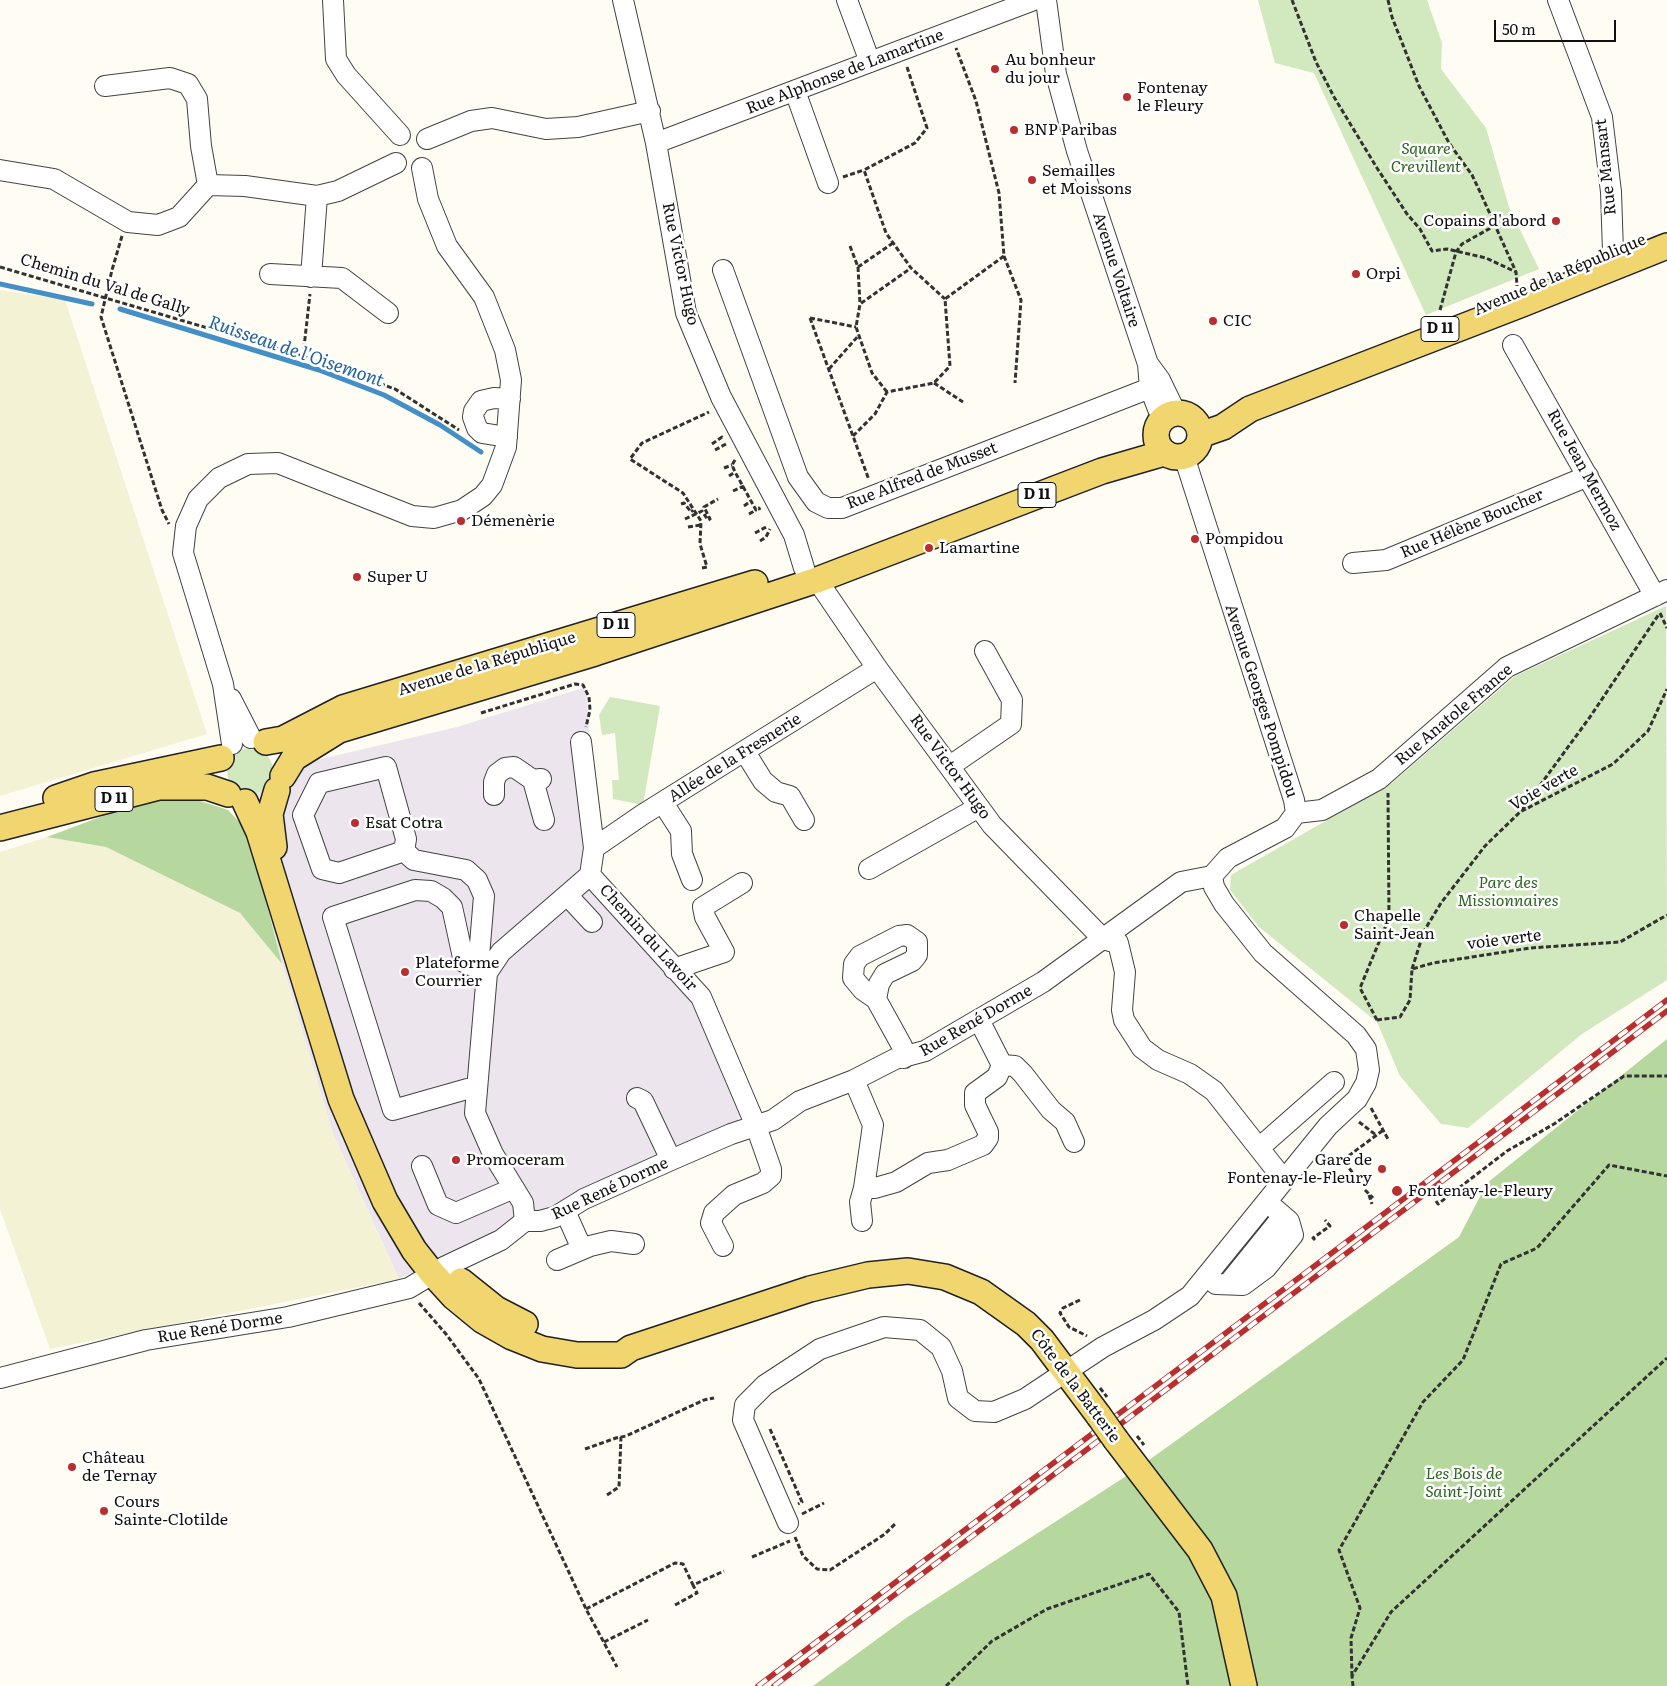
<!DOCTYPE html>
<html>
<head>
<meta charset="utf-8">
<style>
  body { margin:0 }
  #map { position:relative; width:1667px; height:1686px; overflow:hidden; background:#fefcf3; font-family:Literata,serif }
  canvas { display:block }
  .scale { position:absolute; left:1494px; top:20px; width:122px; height:22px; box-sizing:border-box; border:2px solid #101010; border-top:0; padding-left:6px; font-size:15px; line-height:18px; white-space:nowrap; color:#101010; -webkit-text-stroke:4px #fff; paint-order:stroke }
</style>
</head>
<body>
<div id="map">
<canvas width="1667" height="1686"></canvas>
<div class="scale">50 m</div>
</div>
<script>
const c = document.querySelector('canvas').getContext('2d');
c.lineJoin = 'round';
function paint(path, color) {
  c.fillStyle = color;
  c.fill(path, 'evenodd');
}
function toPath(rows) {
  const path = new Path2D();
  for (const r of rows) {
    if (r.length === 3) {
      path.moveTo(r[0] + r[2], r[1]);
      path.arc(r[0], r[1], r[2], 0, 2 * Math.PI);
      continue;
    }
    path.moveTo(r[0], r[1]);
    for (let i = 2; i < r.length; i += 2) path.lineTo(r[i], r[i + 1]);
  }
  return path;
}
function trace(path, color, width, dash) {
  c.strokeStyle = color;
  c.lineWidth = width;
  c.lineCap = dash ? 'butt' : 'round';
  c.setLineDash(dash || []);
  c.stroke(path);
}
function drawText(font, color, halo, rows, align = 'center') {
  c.font = font + ' Literata,serif';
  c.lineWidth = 5;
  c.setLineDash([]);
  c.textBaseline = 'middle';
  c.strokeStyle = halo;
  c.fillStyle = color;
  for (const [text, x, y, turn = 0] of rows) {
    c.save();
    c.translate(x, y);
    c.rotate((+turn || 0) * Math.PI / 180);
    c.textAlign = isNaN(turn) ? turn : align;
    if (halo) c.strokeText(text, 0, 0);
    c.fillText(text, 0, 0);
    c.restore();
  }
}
paint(toPath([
  [586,687,596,834,603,900,688,991,742,1110,737,1123,399,1279,333,1134,282,964,248,831,232,780,457,727]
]), '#ede5ed');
paint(toPath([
  [0,290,65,300,207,734,0,796],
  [47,837,106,847,240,913,282,964,333,1134,399,1279,50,1349,0,1209,0,852]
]), '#f4f2d4');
paint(toPath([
  [1258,0,1427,0,1442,43,1441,69,1486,128,1509,207,1539,269,1426,315,1314,73,1275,63],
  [1666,606,1667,980,1582,1034,1468,1128,1441,1124,1400,1076,1377,1022,1259,927,1230,890,1231,875,1392,783,1515,676],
  [610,697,660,706,643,805,613,799,612,780,619,780,615,733,602,735,599,715],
  [250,771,23]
]), '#d2e8be');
paint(toPath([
  [182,795,228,810,248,831,282,964,240,913,106,847,47,837,116,811],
  [1667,1039,1667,1686,813,1686,906,1618,1131,1473,1459,1237,1487,1183]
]), '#b6d89e');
trace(toPath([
  [0,284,92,304],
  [120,309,319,370,384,395,440,425,481,452]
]), '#458fc7', 5);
const minor = toPath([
  [333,0,336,59,346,75,400,135],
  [623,0,656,143,686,313,721,397,794,535,804,568],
  [847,0,870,62],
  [1046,0,1056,74,1077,151,1148,364,1150,388,1158,409,1164,417],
  [1558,0,1602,117,1611,192,1613,252],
  [105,86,170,78,188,84,197,99,201,146,208,185],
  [795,91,828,183],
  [427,139,471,121,492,118,546,129,578,127,650,111],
  [656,143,1034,0],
  [0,170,54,179,128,222,158,225,179,217,208,185,245,186,317,196,338,191,396,163],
  [723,270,798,477,816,502,828,508,842,508,1150,388],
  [270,274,342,278,388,313],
  [311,277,317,196],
  [1513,345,1655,596],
  [1149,365,1160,380,1176,413],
  [507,437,482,433,477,428,473,417,474,411,481,401,494,398,510,399],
  [1184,456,1294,800,1296,813,1285,828,1228,858,1212,876],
  [1353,563,1386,560,1588,476],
  [817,580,877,668,992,825,1103,939,1118,943,1125,972,1122,1010,1124,1020,1142,1048,1158,1060,1190,1074,1214,1091,1284,1180],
  [231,699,251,738],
  [581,742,594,848,590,875,701,997,756,1126,771,1169,771,1176,763,1183,734,1195,714,1213,711,1223,723,1246],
  [232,744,223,684,183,553,186,526,198,499,219,478,248,464,278,463,412,516,434,518,462,510,483,496,492,485,506,447,511,380,505,350,484,297,447,246,428,199,422,168],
  [745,752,763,781,776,792,790,796,804,820],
  [950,766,1011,724,1012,700,985,651],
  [533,780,544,820],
  [494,795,494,782,497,774,505,768,514,767,533,780,541,779],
  [663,803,681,831,682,854,692,880],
  [1296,813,1322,810,1379,779,1507,667,1667,590],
  [594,848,642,815,877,668],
  [404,851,339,873,322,869,303,815,319,783,386,767,406,839,404,851,414,860,466,870,477,880,484,896,478,969],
  [869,869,979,807],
  [567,895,592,922],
  [907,935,917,942,917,955,912,961,885,974,879,984,876,999,863,990,853,978,854,964,860,956,899,936,907,935],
  [674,969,724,952,705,917,703,907,742,883],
  [876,999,902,1046,904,1058],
  [1002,1065,1015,1066,1023,1074,1051,1110,1065,1122,1074,1142],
  [854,1080,873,1125,864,1188,875,1188,896,1182,928,1163,948,1160,983,1145,988,1138,988,1132,975,1105,975,1093,997,1077,1002,1065,979,1020],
  [477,1090,467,1089,393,1110,333,917,415,890,431,891,443,898,452,907,464,962,487,973],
  [637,1098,643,1101,671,1160],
  [1259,1148,1334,1082],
  [422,1166,438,1205,456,1213,514,1188],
  [565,1211,582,1249],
  [525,1221,523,1203,493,1154,475,1113,487,973,501,952,590,875],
  [862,1221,860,1202,864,1188],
  [557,1260,590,1246,611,1241,634,1244],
  [1207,1277,1216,1284,1243,1285,1266,1268,1293,1235,1289,1221,1267,1202],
  [1228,1284,1283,1216],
  [0,1378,146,1340,288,1317,409,1288,444,1267,501,1240,525,1221,540,1221,555,1217,584,1199,671,1160,731,1134,773,1120,800,1101,854,1080,895,1059,925,1051,1043,982,1181,882,1212,876],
  [788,1523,743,1420,745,1405,765,1385,820,1349,884,1327,920,1330,941,1347,952,1371,958,1398,975,1411,994,1412,1025,1399,1103,1347,1154,1320,1190,1296,1328,1126,1357,1099,1366,1083,1369,1070,1366,1049,1356,1035,1263,953,1224,904,1214,887,1212,876]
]);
const major = toPath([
  [1178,435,22],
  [1200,435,1223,427,1250,409,1522,304,1667,246],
  [266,742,283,739,343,708,755,583],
  [283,776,294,758,339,730,595,653,817,580,1102,471,1164,453],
  [56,798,94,785,221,758],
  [245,802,259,832,341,1099,385,1201,414,1250,432,1273,454,1297,482,1320,512,1337,542,1349,577,1355,621,1355,631,1348,810,1289,868,1275,908,1271,945,1277,981,1292,1026,1324,1042,1340,1099,1416],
  [0,828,159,787,207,787,228,794],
  [274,847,270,814,277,790],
  [461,1281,496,1309,525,1324],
  [1116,1440,1200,1550,1224,1596,1244,1686]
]);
trace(minor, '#434343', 22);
trace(major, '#212121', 28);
trace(toPath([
  [1292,0,1316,62,1334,97,1377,168,1407,214,1420,229,1432,251,1447,249,1486,258,1516,272],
  [1388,0,1392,17,1419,86,1449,143,1472,175,1481,194,1516,272,1517,286],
  [907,67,927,128,915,143,864,170,886,233,911,268,945,299],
  [843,177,864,170],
  [122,236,112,270,101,317,162,510,169,524],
  [850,246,858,267,860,304],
  [1004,256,1021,300,1015,383],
  [0,267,303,356,395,389,459,430],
  [858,267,893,243],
  [1440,310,1456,252,1462,244,1496,225],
  [810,318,869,480],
  [810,318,856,327],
  [303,356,310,294],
  [829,369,859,335],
  [934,383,963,402],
  [887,392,872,373,856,327,860,304,911,268],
  [853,436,875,414,887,392,934,383,950,366,945,299,1004,256,999,193,976,101,956,48],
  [712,444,722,437,723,439],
  [715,450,726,444],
  [735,460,732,465,735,472,756,510,759,508,760,510],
  [724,468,732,465],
  [729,476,735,472],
  [733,491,744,486],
  [681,504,684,503,691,512,693,510],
  [744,506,751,501],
  [749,514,756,510],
  [685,519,702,511,708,520,710,519,704,507,718,499],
  [688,527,701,525],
  [755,533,768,526],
  [760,541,766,537,770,529],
  [702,568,707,567,700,544,701,521,683,493,630,459,642,443,709,412],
  [1660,613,1667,628],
  [481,713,575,684,583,685,589,697,590,710,586,727],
  [1522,810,1590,717,1659,614],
  [1412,969,1424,931,1441,903,1485,846,1520,812,1613,764,1648,731,1667,689],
  [1377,1020,1400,1017,1410,1000,1412,969,1433,963,1530,948,1620,942,1667,915],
  [1377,1020,1360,988,1389,918,1388,793],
  [1371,1108,1389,1141],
  [1359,1122,1376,1135],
  [1368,1180,1361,1184,1343,1160,1382,1131],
  [1365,1190,1373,1198],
  [1369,1195,1372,1204],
  [1436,1201,1438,1204,1507,1151,1554,1124,1624,1076,1667,1076],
  [1315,1240,1313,1238,1330,1226,1325,1220],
  [1080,1300,1063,1308,1060,1313,1069,1327,1087,1336],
  [419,1303,446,1334,479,1379,586,1609,617,1667],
  [770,1429,802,1502,798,1504],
  [585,1449,616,1438,626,1436,704,1400,714,1398],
  [607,1495,619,1487,621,1437],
  [802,1514,824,1503],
  [795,1537,803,1556,817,1569,830,1570,885,1534,896,1523],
  [752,1557,790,1541],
  [675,1605,697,1593,693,1585,724,1571],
  [586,1609,675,1563,683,1564,693,1585],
  [604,1642,648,1620],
  [1352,1676,1351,1638,1360,1608,1339,1550,1423,1402,1463,1360,1501,1264,1537,1248,1609,1165,1667,1176],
  [946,1686,992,1641,1047,1609,1149,1574,1179,1612,1188,1686],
  [1353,1686,1352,1676,1391,1612,1667,1358]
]), '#323232', 3, [5, 2.5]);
trace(minor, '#fff', 20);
trace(major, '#f1d670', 25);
const rail = toPath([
  [758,1686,1667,1000],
  [774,1686,1667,1011]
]);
trace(rail, '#b92e30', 5.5);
trace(rail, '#fff', 4, [11]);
const majorBridge = toPath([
  [1099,1416,1116,1440]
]);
trace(majorBridge, '#212121', 28, []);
trace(toPath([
  [1100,1388,1107,1397],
  [1137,1436,1144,1445]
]), '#323232', 3, [5, 2.5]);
trace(majorBridge, '#f1d670', 25);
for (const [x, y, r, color] of [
  [995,69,5,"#b92e30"],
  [1127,97,5,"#b92e30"],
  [1014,130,5,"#b92e30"],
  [1032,180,5,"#b92e30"],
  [1556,221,5,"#b92e30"],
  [1356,274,5,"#b92e30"],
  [1213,321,5,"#b92e30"],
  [461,521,5,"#b92e30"],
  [1195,539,5,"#b92e30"],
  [929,548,5,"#b92e30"],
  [357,577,5,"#b92e30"],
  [355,823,5,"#b92e30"],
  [1344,925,5,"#b92e30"],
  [405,972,5,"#b92e30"],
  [456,1160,5,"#b92e30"],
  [1382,1169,5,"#b92e30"],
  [1397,1191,6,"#b92e30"],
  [72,1467,5,"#b92e30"],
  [104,1511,5,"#b92e30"]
]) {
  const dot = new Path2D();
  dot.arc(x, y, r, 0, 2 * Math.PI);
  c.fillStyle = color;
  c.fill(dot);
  trace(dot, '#fff', 2);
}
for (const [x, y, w] of [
  [1440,329,38],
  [1037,495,38],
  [616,625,38],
  [114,799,38]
]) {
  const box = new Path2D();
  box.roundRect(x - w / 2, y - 12.5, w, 25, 4);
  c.fillStyle = '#fff';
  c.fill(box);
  trace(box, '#101010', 1);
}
drawText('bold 15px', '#101010', null, [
  ["D 11",1440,329],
  ["D 11",1037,495],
  ["D 11",616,625],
  ["D 11",114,799]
]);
drawText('16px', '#101010', '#fff', [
  ["Au bonheur",1005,60],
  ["du jour",1005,78],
  ["Fontenay",1137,88],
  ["le Fleury",1137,106],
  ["BNP Paribas",1024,130],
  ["Semailles",1042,171],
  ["et Moissons",1042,189],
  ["Copains d'abord",1546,221,"right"],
  ["Orpi",1366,274],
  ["CIC",1223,321],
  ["Démenèrie",471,521],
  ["Pompidou",1205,539],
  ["Lamartine",939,548],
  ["Super U",367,577],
  ["Esat Cotra",365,823],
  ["Chapelle",1354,916],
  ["Saint-Jean",1354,934],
  ["Plateforme",415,963],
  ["Courrier",415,981],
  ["Promoceram",466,1160],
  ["Gare de",1372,1160,"right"],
  ["Fontenay-le-Fleury",1372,1178,"right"],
  ["Fontenay-le-Fleury",1408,1191],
  ["Château",82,1458],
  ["de Ternay",82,1476],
  ["Cours",114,1502],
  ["Sainte-Clotilde",114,1520]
], 'left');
drawText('16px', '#101010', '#fff', [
  ["Rue Alphonse de Lamartine",845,72,-21],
  ["Rue Mansart",1606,167,-96],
  ["Rue Victor Hugo",680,264,78],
  ["Avenue Voltaire",1116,270,72],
  ["Avenue de la République",1560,275,-23],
  ["Chemin du Val de Gally",105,285,17],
  ["Rue Jean Mermoz",1584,470,61],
  ["Rue Alfred de Musset",922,476,-21],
  ["Rue Hélène Boucher",1472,524,-23],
  ["Avenue de la République",487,664,-17],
  ["Avenue Georges Pompidou",1261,701,72],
  ["Rue Anatole France",1454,715,-40],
  ["Allée de la Fresnerie",735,758,-32],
  ["Rue Victor Hugo",950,767,54],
  ["Voie verte",1544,788,-30],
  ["Chemin du Lavoir",648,938,48],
  ["voie verte",1504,940,-7],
  ["Rue René Dorme",976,1021,-30],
  ["Rue René Dorme",610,1189,-25],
  ["Rue René Dorme",220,1328,-9],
  ["Côte de la Batterie",1075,1386,53]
]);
drawText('italic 16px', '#2e6522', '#fff', [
  ["Square",1426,149],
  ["Crevillent",1426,167],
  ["Parc des",1508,883],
  ["Missionnaires",1508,901],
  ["Les Bois de",1464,1474],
  ["Saint-Joint",1464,1492]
]);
drawText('italic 18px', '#1e619c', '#fff', [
  ["Ruisseau de l'Oisemont",296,352,19]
]);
</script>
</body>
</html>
